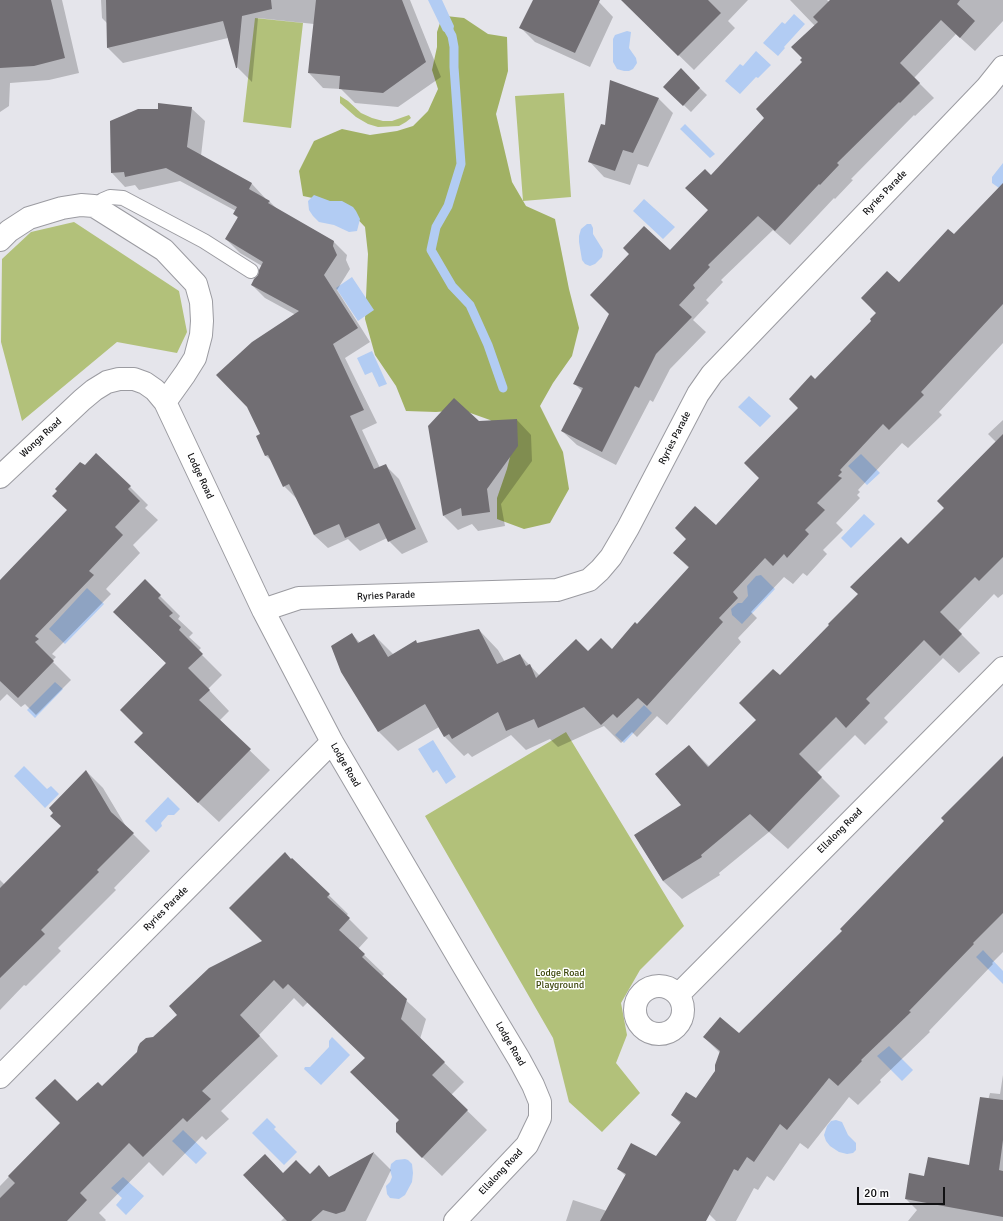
<!DOCTYPE html>
<html>
<head>
<meta charset="utf-8">
<style>
  body { margin:0 }
  #map { position:relative; width:1003px; height:1221px; overflow:hidden; background:#e5e5eb; font-family:Signika,sans-serif }
  canvas { display:block }
  .scale { position:absolute; left:857px; top:1187px; width:88px; height:18px; box-sizing:border-box; border:2px solid #111113; border-top:0; padding-left:5px; font-size:12px; line-height:14px; white-space:nowrap; color:#111113; -webkit-text-stroke:3px #fff; paint-order:stroke }
</style>
</head>
<body>
<div id="map">
<canvas width="1003" height="1221"></canvas>
<div class="scale">20 m</div>
</div>
<script>
const c = document.querySelector('canvas').getContext('2d');
c.lineJoin = 'round';
function paint(path, color) {
  c.fillStyle = color;
  c.fill(path, 'evenodd');
}
function toPath(rows) {
  const path = new Path2D();
  for (const r of rows) {
    if (r.length === 3) {
      path.moveTo(r[0] + r[2], r[1]);
      path.arc(r[0], r[1], r[2], 0, 2 * Math.PI);
      continue;
    }
    path.moveTo(r[0], r[1]);
    for (let i = 2; i < r.length; i += 2) path.lineTo(r[i], r[i + 1]);
  }
  return path;
}
function trace(path, color, width, dash) {
  c.strokeStyle = color;
  c.lineWidth = width;
  c.lineCap = dash ? 'butt' : 'round';
  c.setLineDash(dash || []);
  c.stroke(path);
}
function drawText(font, color, halo, rows, align = 'center') {
  c.font = font + ' Signika,sans-serif';
  c.lineWidth = 3;
  c.setLineDash([]);
  c.textBaseline = 'middle';
  c.strokeStyle = halo;
  c.fillStyle = color;
  for (const [text, x, y, turn = 0] of rows) {
    c.save();
    c.translate(x, y);
    c.rotate((+turn || 0) * Math.PI / 180);
    c.textAlign = isNaN(turn) ? turn : align;
    if (halo) c.strokeText(text, 0, 0);
    c.fillText(text, 0, 0);
    c.restore();
  }
}
paint(toPath([
  [255,18,303,23,291,128,243,122],
  [564,93,571,197,523,201,515,96],
  [340,96,348,101,361,113,372,118,383,121,392,121,409,115,411,118,406,122,399,126,378,127,368,124,356,117,340,103],
  [74,222,179,291,187,332,177,353,117,342,22,421,1,342,2,259,31,232],
  [566,732,684,926,640,970,621,1003,627,1035,616,1063,640,1093,602,1132,569,1102,553,1038,425,816]
]), '#b2c17a');
paint(toPath([
  [446,16,464,18,488,34,507,37,508,71,496,114,512,182,526,206,555,219,569,289,579,328,572,356,553,383,540,406,563,452,569,489,550,523,524,529,497,519,497,498,507,469,515,437,490,420,462,410,436,412,406,411,396,386,375,355,365,319,368,254,365,227,349,210,322,200,303,196,299,171,314,141,342,129,370,135,397,131,413,126,428,111,438,89,432,70,437,47,437,32,441,20]
]), '#a1b164');
paint(toPath([
  [428,0,442,0,454,26,452,36,443,31],
  [794,14,805,24,784,47,785,48,778,56,763,43,782,22,785,24],
  [627,31,631,32,629,48,636,58,637,63,633,69,629,71,624,71,617,69,613,62,613,39,615,35],
  [756,51,771,65,758,78,756,77,740,94,725,81,740,64,743,66],
  [685,124,715,154,710,158,680,129],
  [1003,163,1003,187,999,188,992,183,992,177],
  [314,195,330,201,342,201,353,207,356,211,360,219,357,231,349,232,334,225,319,222,313,216,309,210,308,201],
  [644,199,675,227,663,239,633,211],
  [587,224,591,224,593,228,593,234,603,250,602,257,595,264,590,266,585,264,582,260,579,242,579,236,581,229],
  [352,277,374,310,358,321,336,288],
  [372,351,387,384,379,387,372,372,365,375,357,358],
  [749,396,771,416,760,427,738,407],
  [861,454,880,473,867,485,848,466],
  [864,514,875,524,851,548,841,538],
  [761,575,775,589,742,624,732,615,731,609,738,603,742,603,748,596,747,586,756,576],
  [87,588,104,604,65,644,49,629],
  [55,682,63,689,35,718,27,710],
  [644,705,652,713,624,743,615,735],
  [433,740,456,777,446,784,437,770,433,773,418,749],
  [24,766,47,789,51,786,59,794,45,808,14,776],
  [168,797,180,809,174,815,168,815,161,823,162,826,156,832,145,821],
  [983,950,1003,971,1003,984,976,957],
  [332,1037,350,1055,321,1085,304,1069,305,1067,310,1067,329,1047,329,1041],
  [889,1046,913,1070,902,1081,877,1056],
  [267,1118,276,1127,274,1129,297,1152,284,1165,252,1133],
  [836,1120,842,1122,848,1135,856,1143,856,1150,853,1153,847,1154,839,1152,830,1146,826,1141,824,1135,827,1126,831,1121],
  [183,1130,207,1153,196,1164,172,1141],
  [405,1159,408,1160,412,1164,413,1173,412,1182,405,1195,399,1199,390,1198,387,1194,386,1186,390,1182,392,1177,390,1170,391,1164,396,1160],
  [123,1177,144,1196,126,1215,116,1205,122,1198,111,1188]
]), '#b2ccf3');
paint(toPath([
  [0,0,62,0,79,73,49,80,10,83,9,106,0,112],
  [101,0,410,0,441,77,398,107,355,103,341,89,323,88,309,73,314,24,258,18,252,82,237,67,228,38,123,63,108,48,108,24,102,18],
  [534,0,595,0,599,2,613,17,590,67,535,42,521,28],
  [622,0,748,0,728,21,735,28,694,70],
  [790,0,827,0,829,2,832,0,1003,0,1003,21,975,51,956,34,914,78,934,98,915,116,914,115,851,179,853,180,835,199,834,198,790,245,773,230,721,280,723,282,706,300,709,303,693,320,706,332,670,369,653,402,650,400,616,465,577,445,562,431,583,392,574,383,670,252,709,210,711,176,765,118,803,62,815,26],
  [681,70,707,95,691,112,665,87],
  [659,99,673,113,648,167,638,164,630,185,604,177,590,162,606,126],
  [191,108,205,121,201,156,252,184,265,198,265,199,269,201,277,209,333,241,347,255,346,260,350,269,337,290,370,342,345,358,377,423,362,430,380,468,385,465,399,479,428,542,402,554,389,541,387,538,360,551,348,539,328,548,314,535,298,500,284,486,273,462,266,456,257,436,262,434,296,315,265,298,252,285,259,276,262,266,240,253,226,239,238,218,234,214,236,211,180,181,139,190,135,185,125,187,112,173,111,122,159,110],
  [1003,205,1003,343,939,412,942,415,908,448,902,443,858,490,860,492,857,495,860,498,836,523,843,530,823,550,827,554,807,576,803,573,793,584,784,577,751,612,757,618,738,638,741,642,667,725,657,716,637,737,632,732,621,743,604,726,558,747,550,739,526,750,511,735,472,757,468,753,464,756,445,737,439,727,398,751,379,732,342,671,352,634,360,643,374,635,393,654,418,644,479,630,498,650,505,662,520,655,540,676,588,652,612,650,638,626,689,568,674,553,716,526,760,478,815,380,873,321,899,283,954,235],
  [517,420,531,435,532,461,501,504,505,526,478,531,472,524,458,530,444,516,478,422],
  [1003,420,1003,594,998,598,994,594,958,631,980,653,959,673,943,658,884,718,888,722,865,745,855,735,817,773,840,796,788,849,769,832,719,873,720,875,682,899,663,881,635,835,683,806,689,746,710,767,758,720,780,677,945,508,996,442,988,434],
  [130,487,148,505,145,508,158,520,133,545,140,553,106,589,111,594,52,654,56,657,52,661,71,680,36,715,25,704,21,707,7,694,0,701,0,590],
  [160,596,180,616,178,619,193,633,189,637,201,648,198,651,222,675,208,689,229,711,219,721,270,770,219,822,155,762,144,733,167,664,114,612],
  [1003,757,1003,952,992,963,993,964,929,1031,930,1032,880,1080,881,1082,858,1105,849,1097,808,1149,800,1143,774,1181,767,1176,758,1190,754,1188,736,1221,716,1221,706,1211,692,1221,566,1221,573,1200,607,1211,626,1176,618,1169,656,1157,681,1124,672,1115,696,1100,716,1071,720,1053,704,1037,739,1034,844,931],
  [86,771,103,788,127,828,150,851,114,888,116,890,58,948,61,951,26,986,24,985,0,1010,0,880,5,885,62,827],
  [292,859,348,914,346,916,368,938,358,949,384,974,381,977,426,1019,420,1039,464,1082,451,1095,487,1130,442,1176,417,1152,366,1058,308,1002,303,1007,294,998,259,1035,278,1056,221,1111,229,1119,206,1140,202,1136,163,1176,149,1162,99,1213,106,1220,105,1221,0,1221,0,1186,61,1123,77,1103,103,1088,154,1038,264,942],
  [1003,1075,1003,1221,908,1221,917,1210,906,1199,925,1177,970,1166,990,1093,1000,1094],
  [374,1153,391,1170,366,1221,281,1221,285,1217,284,1174,310,1175,330,1178]
]), '#0003');
trace(toPath([
  [447,27,452,36,454,47,454,67,461,164,448,206,436,227,431,250,452,286,470,305,488,345,503,388]
]), '#b2ccf3', 9);
paint(toPath([
  [0,0,51,0,65,58,34,66,0,68],
  [106,0,271,0,272,9,242,16,237,68,236,68,223,21,107,48],
  [316,0,402,0,426,62,383,93,339,89,340,76,308,73],
  [533,0,600,0,575,53,519,28],
  [621,0,708,0,721,13,678,56],
  [830,0,960,0,957,4,975,21,960,38,941,20,900,63,920,83,900,103,899,102,837,163,839,165,820,185,819,184,775,231,758,216,708,265,710,267,693,285,695,288,679,305,692,317,656,354,639,388,635,386,602,452,561,431,583,388,573,384,609,314,590,295,629,254,623,248,644,226,670,250,708,210,685,188,705,169,711,175,764,118,756,109,802,62,800,60,802,58,791,47,818,22,813,17],
  [681,68,700,88,683,106,663,87],
  [610,80,659,98,633,153,623,150,615,171,588,162,601,124,605,125],
  [158,103,192,107,187,147,252,183,249,189,270,201,268,203,334,241,333,246,337,255,324,275,358,328,333,344,364,410,350,416,374,469,386,464,416,529,388,542,379,523,345,538,339,524,314,535,289,484,283,487,268,455,265,456,256,436,260,434,247,407,216,375,252,342,299,311,251,285,254,279,258,275,259,270,263,262,225,239,238,217,233,214,237,207,166,168,125,177,124,172,111,173,110,121,138,109,158,109],
  [1003,183,1003,304,921,392,924,395,889,430,883,424,840,470,842,472,838,476,842,478,817,503,825,510,805,530,809,534,787,558,784,554,773,566,765,558,733,592,738,598,719,618,723,622,647,706,638,698,617,718,613,714,601,725,584,707,538,728,534,719,506,731,498,712,452,739,449,734,444,737,425,704,378,732,341,672,331,646,352,633,358,643,374,634,388,657,416,640,417,643,479,629,497,664,520,654,526,666,530,664,536,678,576,639,588,651,601,638,612,649,635,622,637,624,689,567,673,553,686,539,675,528,695,506,716,525,759,478,744,463,798,408,789,399,811,375,815,379,871,321,870,319,876,313,861,298,887,271,899,282,948,229,954,234],
  [454,398,479,421,517,419,518,446,487,489,490,512,462,516,461,508,443,516,428,426],
  [1003,434,1003,557,979,581,975,577,940,612,962,634,940,656,924,640,866,699,870,703,846,728,836,717,799,754,822,777,769,832,750,814,701,855,702,857,663,881,634,835,681,805,655,774,689,745,708,767,756,720,739,703,773,669,780,675,829,625,828,624,858,594,850,587,901,537,908,544,944,508,937,501],
  [96,453,131,486,128,489,140,501,115,527,123,535,89,571,94,575,35,636,39,639,35,642,54,661,18,698,0,681,0,580,67,510,52,496,57,491,55,489,80,462,85,465],
  [145,579,161,595,158,598,173,613,169,616,181,627,179,630,203,654,188,668,210,690,199,700,251,749,198,803,134,742,143,733,120,710,166,663,113,612],
  [1003,756,1003,913,973,943,974,944,909,1011,911,1012,861,1060,862,1061,838,1086,829,1078,787,1130,780,1124,754,1162,747,1157,738,1171,734,1169,706,1221,600,1221,626,1174,617,1169,631,1143,656,1156,681,1122,671,1115,686,1092,696,1098,715,1071,715,1065,720,1051,703,1037,720,1017,739,1033,842,931,840,929,944,821,941,818],
  [86,770,111,812,134,833,97,870,99,872,41,930,45,934,0,978,0,888,61,826,50,816,53,813,49,808],
  [285,852,291,859,292,858,330,894,327,897,350,918,339,930,365,954,362,957,407,999,401,1019,445,1062,432,1075,468,1110,422,1158,396,1132,396,1123,399,1120,350,1072,365,1058,288,984,283,989,274,980,240,1015,260,1036,202,1091,211,1099,187,1122,183,1118,143,1157,129,1143,80,1193,87,1200,67,1221,0,1221,0,1198,15,1183,8,1176,60,1123,35,1098,55,1079,77,1101,98,1082,102,1086,137,1052,138,1047,140,1043,146,1038,153,1037,177,1015,169,1006,209,968,262,941,229,908],
  [980,1097,1003,1100,1003,1140,999,1170,1003,1171,1003,1217,905,1199,909,1173,924,1176,928,1157,969,1165],
  [374,1152,345,1211,336,1214,323,1210,311,1221,287,1221,243,1175,265,1154,283,1173,296,1160,310,1174,319,1165,329,1177]
]), '#716e73');
const service = toPath([
  [94,206,103,200,110,197,123,198,204,241,251,271]
]);
const minor = toPath([
  [0,240,9,231,29,218,62,208,81,205,94,206,164,250,196,284,201,302,202,321,201,335,195,358,185,374,165,402],
  [0,477,82,400,94,390,107,382,119,379,134,379,145,383,155,390,165,402,263,610,332,742,464,967,519,1059,533,1085,540,1102,540,1118,527,1145,455,1221],
  [263,610,299,598,557,590,589,580,600,570,611,557,628,528,698,394,712,374,987,87,1003,67],
  [659,1010,24],
  [678,995,1003,668],
  [0,1077,332,742]
]);
trace(service, '#9b9ba1', 16);
trace(minor, '#9b9ba1', 24);
trace(service, '#fff', 14);
trace(minor, '#fff', 22);
drawText('10px', '#111113', '#fff', [
  ["Ryries Parade",885,193,-46],
  ["Wonga Road",41,438,-43],
  ["Ryries Parade",675,438,-63],
  ["Lodge Road",200,476,65],
  ["Ryries Parade",386,596,-2],
  ["Lodge Road",345,765,60],
  ["Ellalong Road",840,831,-45],
  ["Ryries Parade",166,909,-45],
  ["Lodge Road",510,1044,60],
  ["Ellalong Road",501,1172,-47]
]);
drawText('10px', '#3c460b', '#fff', [
  ["Lodge Road",560,973],
  ["Playground",560,985]
]);
</script>
</body>
</html>
